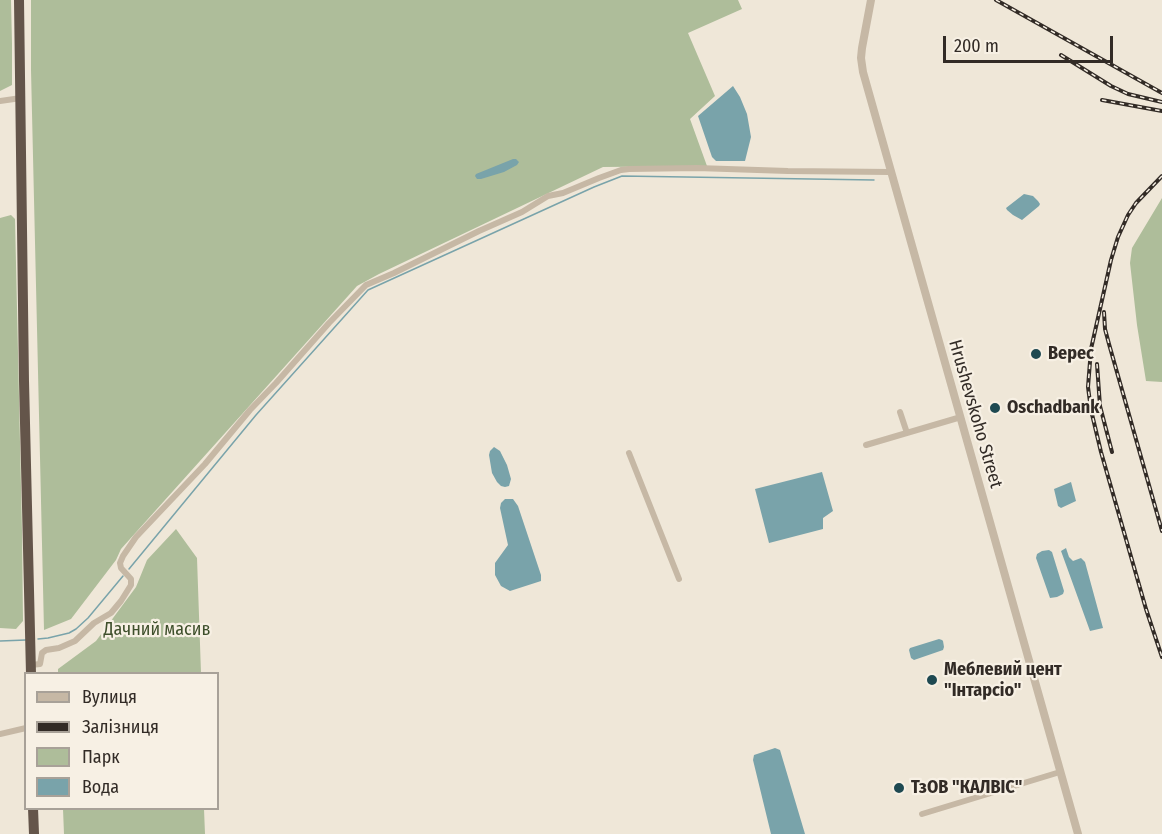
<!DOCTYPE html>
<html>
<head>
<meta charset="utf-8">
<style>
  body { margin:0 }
  #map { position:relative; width:1162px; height:834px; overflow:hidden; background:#efe7d8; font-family:"Fira Sans Condensed",sans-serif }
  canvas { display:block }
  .legend { position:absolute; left:24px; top:672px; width:195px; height:138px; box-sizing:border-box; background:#f7f0e4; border:2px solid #a8a198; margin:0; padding:8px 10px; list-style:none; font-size:18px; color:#322b26 }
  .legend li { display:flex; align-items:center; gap:12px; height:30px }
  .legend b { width:30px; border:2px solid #a8a198 }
  .scale { position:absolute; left:943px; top:36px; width:170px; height:27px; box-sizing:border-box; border:3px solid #322b26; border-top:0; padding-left:8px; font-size:18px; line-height:21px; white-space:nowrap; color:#322b26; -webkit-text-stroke:4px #f7f0e4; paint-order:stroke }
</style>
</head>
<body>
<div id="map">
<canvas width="1162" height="834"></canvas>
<ul class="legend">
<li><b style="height:8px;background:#c6b8a5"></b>Вулиця</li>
<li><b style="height:8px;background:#322b26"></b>Залізниця</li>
<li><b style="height:16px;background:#aebd9a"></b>Парк</li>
<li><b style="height:16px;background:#79a3aa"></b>Вода</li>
</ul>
<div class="scale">200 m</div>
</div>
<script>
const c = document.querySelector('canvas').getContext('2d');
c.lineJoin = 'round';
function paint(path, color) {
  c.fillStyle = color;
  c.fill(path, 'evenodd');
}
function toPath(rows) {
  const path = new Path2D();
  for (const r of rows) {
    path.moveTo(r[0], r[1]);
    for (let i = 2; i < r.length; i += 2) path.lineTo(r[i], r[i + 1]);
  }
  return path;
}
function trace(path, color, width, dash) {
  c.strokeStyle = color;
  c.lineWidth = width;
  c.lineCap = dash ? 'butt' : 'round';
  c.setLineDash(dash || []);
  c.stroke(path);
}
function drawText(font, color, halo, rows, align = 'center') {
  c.font = font + ' "Fira Sans Condensed",sans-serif';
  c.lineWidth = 4.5;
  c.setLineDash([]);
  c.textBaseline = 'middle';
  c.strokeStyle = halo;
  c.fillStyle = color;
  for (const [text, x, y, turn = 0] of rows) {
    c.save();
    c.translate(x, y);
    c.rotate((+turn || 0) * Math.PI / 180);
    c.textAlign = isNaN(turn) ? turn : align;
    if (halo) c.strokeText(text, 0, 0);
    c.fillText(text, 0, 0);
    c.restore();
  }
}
paint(toPath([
  [0,0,11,0,12,44,12,85,0,91],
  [31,0,738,0,742,9,688,33,715,96,690,119,707,166,603,167,379,274,357,286,121,549,116,560,71,619,44,630,31,70],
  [1162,198,1162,382,1146,381,1137,325,1130,263,1132,248],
  [11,215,15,219,22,531,23,621,16,629,0,628,0,218],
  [176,529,197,558,201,673,58,673,58,669,96,641,136,587,147,560],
  [63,809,204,809,205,834,64,834]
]), '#aebd9a');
paint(toPath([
  [733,86,740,97,747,114,751,137,745,161,716,161,712,157,698,116],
  [513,159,516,159,519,162,517,165,504,172,481,179,477,179,475,176,476,174],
  [1024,194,1033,196,1038,201,1040,204,1039,206,1022,220,1013,215,1007,210,1006,208],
  [494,447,500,451,507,465,511,479,509,486,505,487,501,486,497,482,492,473,489,455,490,451],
  [822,472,833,511,823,518,823,529,769,543,755,489],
  [1071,482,1076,501,1061,508,1058,506,1054,489],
  [505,499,513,499,518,506,541,575,541,581,510,591,501,586,495,575,495,563,508,545,500,508,501,503],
  [1066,548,1069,557,1073,561,1081,558,1085,562,1103,628,1090,631,1061,551],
  [1049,550,1052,552,1064,591,1063,594,1057,597,1050,598,1036,558,1037,554,1042,551],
  [939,639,942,640,943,641,944,647,943,650,914,660,911,658,909,650,910,648],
  [775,748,780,750,805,834,771,834,753,760,754,755]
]), '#79a3aa');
trace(toPath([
  [129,569,256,415,368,290,594,187,622,176,874,180],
  [38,639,48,638,69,633,76,629,88,618,123,576],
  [0,641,26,640]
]), '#79a3aa', 1.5);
trace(toPath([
  [0,101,21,98],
  [900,412,907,433],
  [866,445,961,417],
  [629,453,679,579],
  [31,665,40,664,42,653,46,650,59,648,75,641,94,623,111,613,121,601,131,585,131,579,121,568,120,563,123,556,136,537,205,464,250,410,276,383,329,323,366,285,394,273,479,231,522,212,548,196,563,193,599,178,621,170,629,169,697,168,788,171,890,172],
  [0,734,26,728],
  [922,814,1060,772]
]), '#c6b8a5', 6);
trace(toPath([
  [871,0,862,48,861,58,863,72,1078,834]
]), '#c6b8a5', 8);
trace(toPath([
  [19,0,24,381,31,674],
  [33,808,34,834]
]), '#64554a', 10);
const rail = toPath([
  [996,0,1162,93],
  [1061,55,1111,86,1128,94,1162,102],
  [1102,100,1162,111],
  [1162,176,1136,203,1128,215,1118,237,1111,260,1091,349,1088,387,1091,410,1101,452,1146,609,1162,657],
  [1104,312,1105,329,1109,344,1162,531],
  [1097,364,1100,406,1112,452]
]);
trace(rail, '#322b26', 4);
trace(rail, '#f7f0e4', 1.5, [4.5]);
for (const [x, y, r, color] of [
  [1036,354,6,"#1e4951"],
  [995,408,6,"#1e4951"],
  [932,680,6,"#1e4951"],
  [899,788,6,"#1e4951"]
]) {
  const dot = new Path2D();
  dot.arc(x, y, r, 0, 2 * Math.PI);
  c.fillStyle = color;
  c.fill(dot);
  trace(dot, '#f7f0e4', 2);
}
drawText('bold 18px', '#322b26', '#f7f0e4', [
  ["Верес",1048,354],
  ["Oschadbank",1007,408],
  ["Меблевий цент",944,670],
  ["\"Інтарсіо\"",944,691],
  ["ТзОВ \"КАЛВІС\"",911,788]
], 'left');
drawText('18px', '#322b26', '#f7f0e4', [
  ["Hrushevskoho Street",975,414,74]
]);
drawText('18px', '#3e4f2b', '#f7f0e4', [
  ["Дачний масив",157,630]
]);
</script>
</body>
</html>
